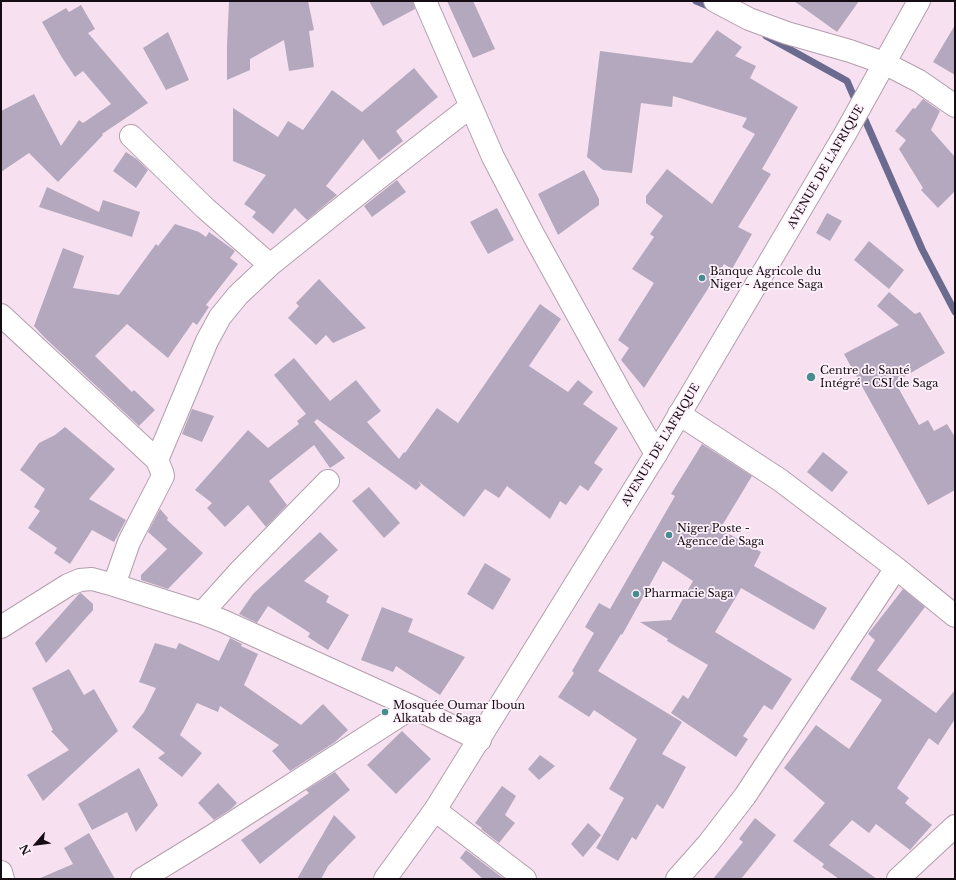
<!DOCTYPE html>
<html>
<head>
<meta charset="utf-8">
<style>
  body { margin:0 }
  #map { position:relative; width:956px; height:880px; overflow:hidden; background:#f7e1f1; font-family:"Libre Baskerville",serif }
  canvas { display:block }
  .frame { position:absolute; inset:0; border:2px solid #150d13; pointer-events:none }
  .north { position:absolute; left:16px; top:824px; width:40px; height:40px; -webkit-text-stroke:3px #fff1fb; paint-order:stroke; rotate:242deg; font-size:11px; font-weight:700; line-height:16px; text-align:center; color:#150d13 }
  .north::after { content:''; display:block; margin:auto; width:14px; height:18px; background:#150d13; clip-path:polygon(50% 0,100% 100%,50% 72%,0 100%) }
</style>
</head>
<body>
<div id="map">
<canvas width="956" height="880"></canvas>
<div class="frame"></div>
<div class="north">N</div>
</div>
<script>
const c = document.querySelector('canvas').getContext('2d');
c.lineJoin = 'round';
function toPath(rows) {
  const path = new Path2D();
  for (const r of rows) {
    path.moveTo(r[0], r[1]);
    for (let i = 2; i < r.length; i += 2) path.lineTo(r[i], r[i + 1]);
  }
  return path;
}
function trace(path, color, width, dash) {
  c.strokeStyle = color;
  c.lineWidth = width;
  c.lineCap = dash ? 'butt' : 'round';
  c.setLineDash(dash || []);
  c.stroke(path);
}
function paint(path, color) {
  c.fillStyle = color;
  c.fill(path, 'evenodd');
}
function drawText(font, color, halo, rows, align = 'center') {
  c.font = font + ' "Libre Baskerville",serif';
  c.lineWidth = 3.5;
  c.setLineDash([]);
  c.textBaseline = 'middle';
  c.strokeStyle = halo;
  c.fillStyle = color;
  for (const [text, x, y, turn = 0] of rows) {
    c.save();
    c.translate(x, y);
    c.rotate((+turn || 0) * Math.PI / 180);
    c.textAlign = isNaN(turn) ? turn : align;
    if (halo) c.strokeText(text, 0, 0);
    c.fillText(text, 0, 0);
    c.restore();
  }
}
trace(toPath([
  [696,1,713,8],
  [766,36,847,81,857,104],
  [862,113,922,249,955,312]
]), '#6a6b8e', 7);
paint(toPath([
  [229,1,308,1,314,30,309,31,314,67,289,71,284,40,250,59,250,70,227,80,227,45],
  [369,1,413,1,415,9,383,26],
  [447,1,473,1,495,49,473,58],
  [794,1,859,1,837,32],
  [81,5,95,29,88,33,148,103,102,134,103,135,58,182,29,153,1,172,1,111,34,94,61,146,79,120,83,123,111,104,83,71,75,77,61,56,42,22,66,8,69,12],
  [955,25,955,75,933,62],
  [717,30,742,47,735,56,756,66,750,78,798,107,762,169,771,174,738,227,752,234,732,269,724,264,644,388,621,360,629,348,618,340,654,283,632,269,654,237,650,234,663,216,646,203,646,196,667,169,712,204,755,134,742,127,747,118,673,96,672,107,641,103,632,173,603,170,587,157,600,51,692,63],
  [168,32,189,80,166,90,143,48],
  [414,68,438,97,396,131,403,141,379,160,363,139,326,186,337,195,307,220,295,208,273,234,252,217,256,212,244,204,266,175,233,161,233,108,278,137,288,121,303,130,332,90,362,112],
  [923,99,940,111,931,130,955,157,955,191,938,208,921,190,923,188,899,149,906,140,895,131,913,108,915,109],
  [126,152,138,160,148,170,136,188,113,171],
  [584,170,599,199,599,205,558,235,538,194],
  [397,180,406,192,372,217,364,206],
  [47,187,99,212,103,200,140,212,132,237,39,207],
  [497,208,514,240,488,254,470,222],
  [827,213,842,221,830,241,816,233],
  [175,224,199,232,206,237,209,232,235,251,230,258,238,264,206,305,209,307,197,325,193,322,168,358,127,324,95,356,132,392,134,390,155,410,139,426,44,337,34,326,63,248,84,256,73,288,119,295,156,244,158,246],
  [869,241,904,270,889,289,854,260],
  [319,279,366,328,333,343,326,335,316,345,288,318,299,306,296,303],
  [889,292,915,314,920,312,945,353,895,382,919,425,928,420,934,431,947,424,955,437,955,490,928,505,844,354,899,325,877,306],
  [540,304,561,319,529,366,568,392,578,380,593,392,583,404,618,428,594,463,603,469,588,491,580,485,566,505,560,501,550,519,507,486,499,498,485,489,464,517,418,481,421,485,416,490,317,419,314,422,345,458,330,468,314,445,269,481,287,505,266,527,248,505,225,527,207,508,212,503,195,490,248,430,268,448,299,424,297,421,306,414,274,375,294,358,330,401,356,380,381,411,367,422,399,459,404,452,405,453,437,408,458,423],
  [192,409,214,416,202,442,182,434],
  [65,427,115,469,89,499,126,520,114,542,92,530,70,564,54,553,57,548,28,528,40,511,34,507,45,489,20,470,39,443,55,435],
  [702,444,752,476,720,529,761,552,754,566,827,608,814,630,741,588,739,592,715,632,792,679,772,710,764,705,743,736,748,739,736,757,671,713,683,695,688,699,708,665,667,641,668,639,640,622,671,620,693,581,663,561,622,635,621,634,598,671,682,722,662,754,686,767,663,809,657,804,636,840,632,837,618,861,596,848,624,798,609,789,637,739,594,710,589,717,558,697,574,673,572,671,594,633,585,627,599,603,610,609,675,496,671,494],
  [823,452,848,472,832,492,807,472],
  [369,487,400,523,384,538,352,501],
  [160,509,168,518,167,520,203,553,168,589,141,580,141,575,167,549,148,532],
  [320,532,338,550,304,581,329,596,326,602,349,615,328,650,308,637,310,633,268,606,257,623,239,614,253,594],
  [485,563,511,579,493,610,467,594],
  [903,589,925,607,877,670,936,713,955,690,955,719,938,745,929,738,897,788,909,798,905,803,932,825,910,850,876,824,869,833,852,820,829,845,877,879,839,879,822,867,824,864,793,841,825,803,784,768,816,725,849,749,882,700,850,679,875,640,868,634],
  [81,593,93,604,93,610,46,663,35,643,79,594],
  [382,607,413,619,408,632,465,657,440,695,396,666,393,672,361,660],
  [230,638,242,644,241,646,258,654,244,685,301,725,323,704,348,730,335,742,290,771,272,751,279,745,220,706,218,712,197,703,180,735,202,753,182,777,158,758,165,753,132,727,144,712,156,688,139,682,155,643,176,649,179,643,219,661],
  [69,669,84,695,94,689,118,731,43,801,27,775,69,750,51,731,53,730,32,688],
  [402,731,431,759,396,794,367,765],
  [540,755,555,766,539,780,528,769],
  [139,768,158,805,136,832,127,812,92,830,78,804],
  [335,772,350,790,260,864,241,840,309,793,306,790],
  [218,783,237,803,231,809,214,820,198,803],
  [502,786,516,796,505,815,515,823,499,843,481,829,482,828,475,823],
  [334,815,356,837,328,866,321,879,297,879],
  [755,818,776,835,741,879,713,879,743,842,739,839],
  [588,823,601,835,583,857,571,844],
  [89,833,115,879,38,879,73,864,64,848],
  [466,850,504,879,483,879,460,858]
]), '#b3a8bd');
const minor = toPath([
  [425,1,493,157,533,234,624,399,656,454],
  [715,1,749,19,787,33,850,51,884,63,919,81,955,106],
  [131,136,205,208,270,265],
  [1,315,157,460,162,472,163,476,161,480,129,542,114,585],
  [679,414,780,480,896,568,955,616],
  [157,460,207,341,220,317,238,295,270,265,371,184,470,107],
  [202,613,238,573,328,481],
  [1,627,68,585,80,580,92,579,114,585,202,613,223,621,413,707],
  [435,810,525,879],
  [1,872,3,879],
  [142,879,212,836,413,707,480,740],
  [677,879,708,844,745,796,896,568],
  [898,879,955,826]
]);
const secondary = toPath([
  [385,879,435,810,656,454,845,134,919,1]
]);
trace(minor, '#b39ead', 24);
trace(secondary, '#b39ead', 24);
trace(minor, '#fff', 22);
trace(secondary, '#fff', 22);
for (const [x, y, r, color] of [
  [702,278,4,"#458d8e"],
  [811,377,5,"#458d8e"],
  [669,535,4,"#458d8e"],
  [636,594,4,"#458d8e"],
  [385,712,4,"#458d8e"]
]) {
  const dot = new Path2D();
  dot.arc(x, y, r, 0, 2 * Math.PI);
  c.fillStyle = color;
  c.fill(dot);
  trace(dot, '#fff1fb', 1.5);
}
drawText('11px', '#150d13', '#fff1fb', [
  ["AVENUE DE L'AFRIQUE",826,167,-60],
  ["AVENUE DE L'AFRIQUE",661,445,-59]
]);
drawText('11px', '#150d13', '#fff1fb', [
  ["Banque Agricole du",710,272],
  ["Niger - Agence Saga",710,285],
  ["Centre de Santé",820,371],
  ["Intégré - CSI de Saga",820,384],
  ["Niger Poste -",677,529],
  ["Agence de Saga",677,542],
  ["Pharmacie Saga",644,594],
  ["Mosquée Oumar Iboun",393,706],
  ["Alkatab de Saga",393,719]
], 'left');
</script>
</body>
</html>
